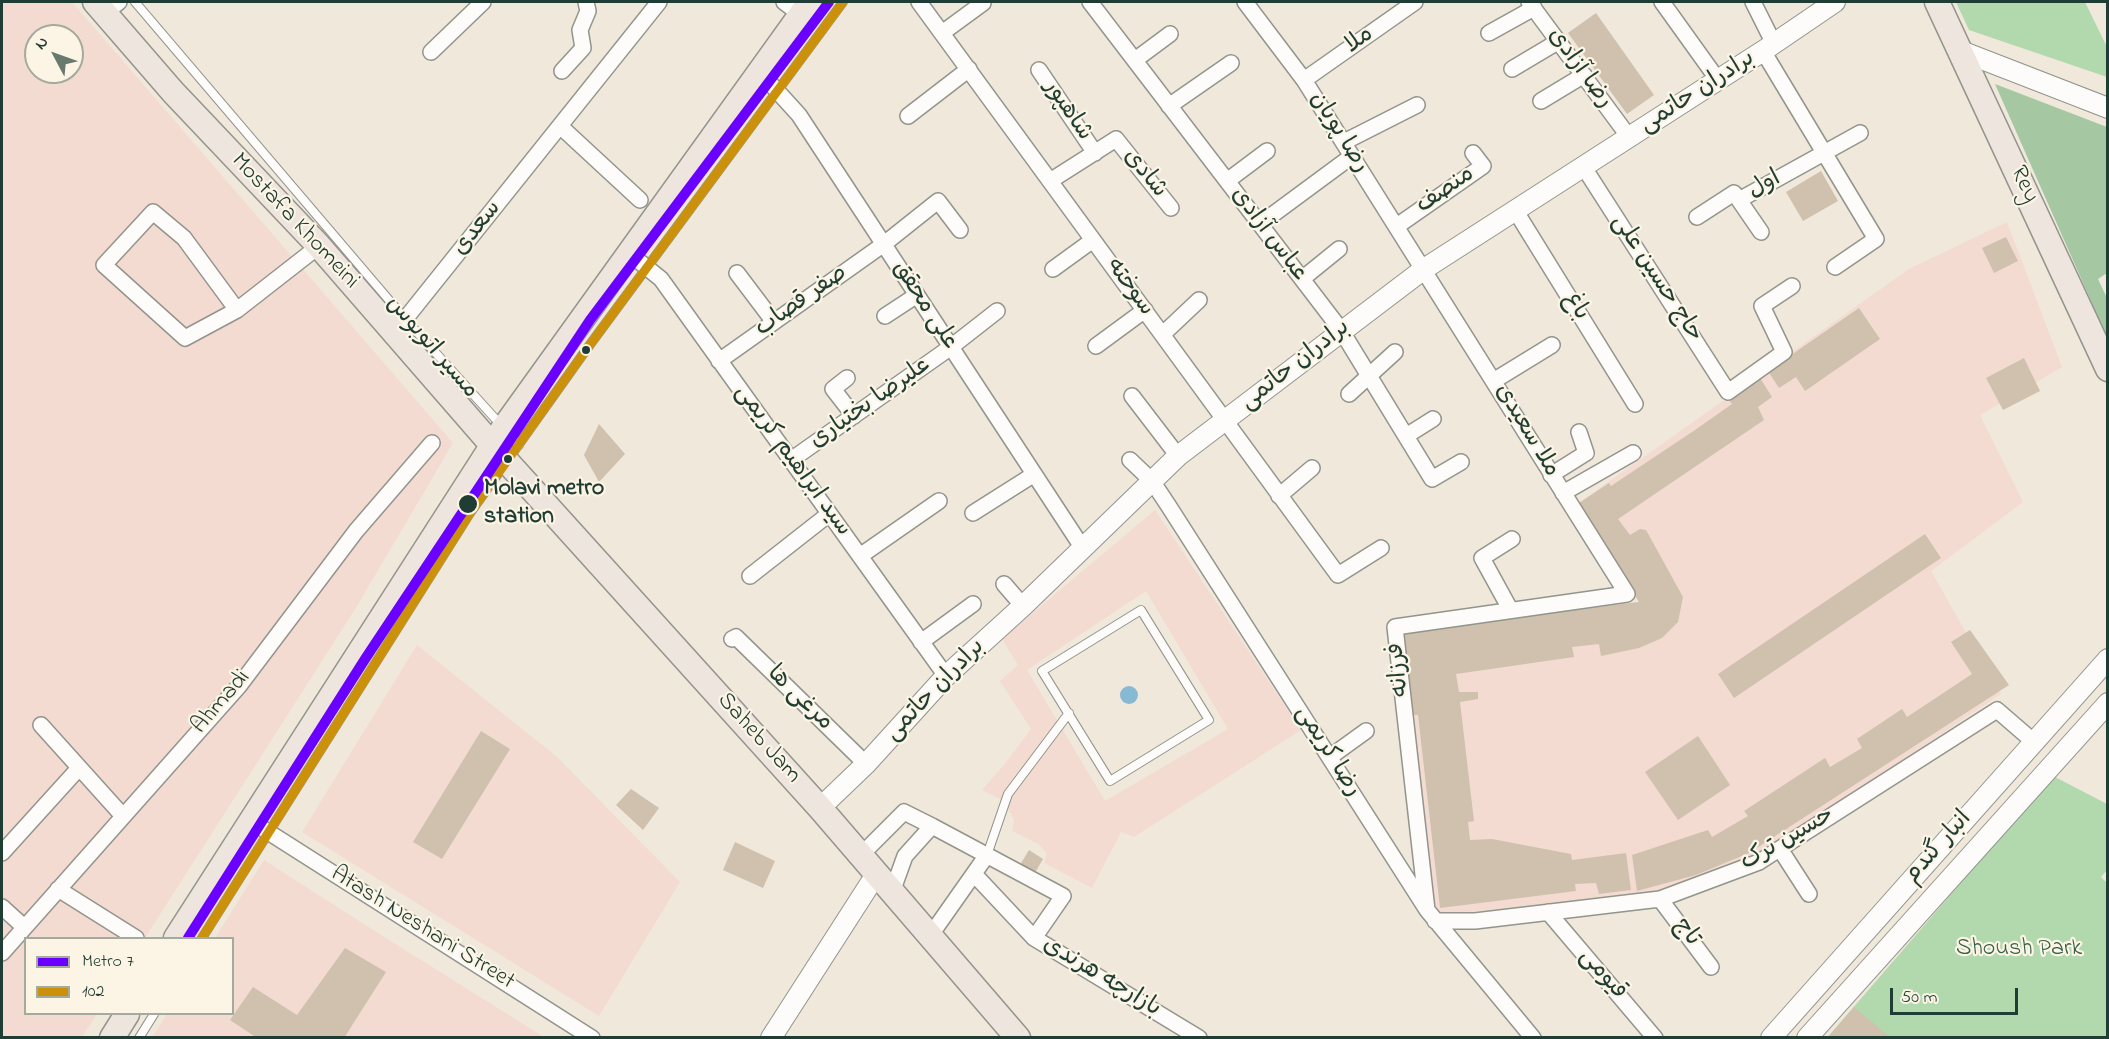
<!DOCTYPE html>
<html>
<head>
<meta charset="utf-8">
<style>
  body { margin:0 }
  #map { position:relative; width:2109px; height:1039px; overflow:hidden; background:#efe8db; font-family:"Indie Flower",sans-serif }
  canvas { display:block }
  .frame { position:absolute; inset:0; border:3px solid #1f3d34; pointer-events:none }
  .legend { position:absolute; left:24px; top:937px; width:210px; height:78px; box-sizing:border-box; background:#fcf5e5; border:2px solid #a4ab9e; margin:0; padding:8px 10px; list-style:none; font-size:18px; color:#1f3d34 }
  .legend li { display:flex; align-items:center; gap:12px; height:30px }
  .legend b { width:30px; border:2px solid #a4ab9e }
  .north { position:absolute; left:24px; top:24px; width:60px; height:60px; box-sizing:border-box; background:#fcf5e5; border:2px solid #a4ab9e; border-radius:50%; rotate:311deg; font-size:16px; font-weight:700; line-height:24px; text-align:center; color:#1f3d34 }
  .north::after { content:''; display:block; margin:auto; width:21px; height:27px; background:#68796e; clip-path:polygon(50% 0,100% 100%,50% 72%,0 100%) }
  .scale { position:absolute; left:1890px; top:988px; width:128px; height:27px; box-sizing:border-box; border:3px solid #1f3d34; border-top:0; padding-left:8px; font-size:18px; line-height:21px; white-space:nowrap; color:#1f3d34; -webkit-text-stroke:4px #fcf5e5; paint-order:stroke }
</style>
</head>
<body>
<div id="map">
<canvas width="2109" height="1039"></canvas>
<div class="frame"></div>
<ul class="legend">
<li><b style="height:8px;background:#6a00ff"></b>Metro 7</li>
<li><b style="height:8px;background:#cc910a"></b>102</li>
</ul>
<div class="north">N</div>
<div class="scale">50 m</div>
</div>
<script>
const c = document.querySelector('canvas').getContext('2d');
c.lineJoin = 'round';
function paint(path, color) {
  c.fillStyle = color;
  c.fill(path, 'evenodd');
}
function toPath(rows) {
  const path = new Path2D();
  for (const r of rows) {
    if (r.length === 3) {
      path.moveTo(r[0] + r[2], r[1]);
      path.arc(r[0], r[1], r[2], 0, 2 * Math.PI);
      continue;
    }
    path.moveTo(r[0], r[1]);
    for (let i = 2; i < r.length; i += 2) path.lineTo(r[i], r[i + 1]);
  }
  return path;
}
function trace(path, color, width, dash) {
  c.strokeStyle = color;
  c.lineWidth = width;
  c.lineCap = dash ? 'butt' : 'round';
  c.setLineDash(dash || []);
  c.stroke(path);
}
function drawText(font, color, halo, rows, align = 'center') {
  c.font = font + ' "Indie Flower","Playpen Sans Arabic",sans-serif';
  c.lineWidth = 4.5;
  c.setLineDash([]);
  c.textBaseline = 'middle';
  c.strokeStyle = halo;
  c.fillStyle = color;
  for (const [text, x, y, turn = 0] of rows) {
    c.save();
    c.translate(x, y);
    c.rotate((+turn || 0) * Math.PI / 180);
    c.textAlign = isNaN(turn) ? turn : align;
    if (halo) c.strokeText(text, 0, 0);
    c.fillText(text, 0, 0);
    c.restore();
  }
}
paint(toPath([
  [2,2,72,2,453,443,357,606,145,938,26,938,26,1014,97,1014,82,1037,2,1038],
  [36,36,72,36,72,72,36,72],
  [2007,222,2062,367,1980,415,2023,502,1931,571,2001,694,1758,857,1659,894,1436,915,1399,629,1639,602,1576,505,1909,269],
  [1155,510,1301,730,1134,837,1121,832,1092,888,1044,863,1047,854,1040,845,1012,831,1014,820,1004,801,982,790,1004,765,1031,729,1000,681,1018,665,1002,639],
  [1146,591,1228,729,1105,801,1027,670],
  [417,645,556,756,680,882,599,1016,302,832],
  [264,860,378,933,544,1037,152,1038,167,1014,232,1014,232,938,215,938]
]), '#f3dbd1');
paint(toPath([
  [1956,2,2085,2,2107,47,2107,77,1969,30],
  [2053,776,2107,804,2107,870,2101,877,2108,884,2107,1037,1827,1038]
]), '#b2d8ad');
paint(toPath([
  [1995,84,2107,127,2107,273,2098,279,2107,298,2107,337]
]), '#a5c8a2');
paint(toPath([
  [1129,695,9]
]), '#87b8d4');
paint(toPath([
  [1596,13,1654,95,1627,114,1568,33],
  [1821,171,1838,201,1803,221,1786,192],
  [2006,237,2018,261,1994,273,1982,248],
  [1859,308,1880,339,1805,391,1796,377,1779,388,1768,371],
  [2024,358,2040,391,2003,410,1986,378],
  [1760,378,1772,397,1758,407,1764,420,1618,519,1630,535,1640,529,1646,530,1683,597,1678,622,1662,638,1639,648,1601,656,1599,644,1572,647,1574,657,1456,674,1459,692,1478,692,1478,699,1460,702,1474,821,1468,822,1470,840,1492,839,1571,854,1572,860,1626,853,1631,890,1599,894,1596,883,1575,884,1576,891,1440,908,1418,715,1411,715,1401,631,1639,602,1576,505,1609,483,1611,486,1695,430,1732,404,1729,400],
  [599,424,625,454,599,482,584,455],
  [1925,534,1941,558,1734,698,1718,674],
  [1970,630,2009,685,1749,853,1696,875,1637,891,1632,855,1708,830,1712,837,1748,816,1744,811,1825,758,1830,767,1862,748,1857,739,1902,709,1907,717,1972,674,1951,642],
  [481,731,510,749,442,859,413,842],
  [1698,736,1730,785,1678,820,1645,772],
  [631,789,659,808,643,830,616,805],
  [735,842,775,861,763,888,723,870],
  [1029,850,1043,859,1032,878,1017,870],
  [345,948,386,972,344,1038,257,1038,230,1020,253,987,297,1015],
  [1854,1007,1891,1038,1827,1038]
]), '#cfc1ad');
const service = toPath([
  [135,2,406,320,519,445],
  [1141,610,1209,720,1110,781,1042,671,1141,610],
  [987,855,1008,794,1069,713],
  [202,938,470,513,586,350,843,2],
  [139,1038,154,1014]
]);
const minor = toPath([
  [784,2,800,14],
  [919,2,1338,575,1381,548],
  [1090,2,1341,330,1432,479,1461,462],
  [1245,2,1304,80,1627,594,1395,627,1427,910],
  [1529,2,1629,137],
  [1662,2,1718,80],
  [1753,2,1774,44],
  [104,14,119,2],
  [942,33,983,3],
  [1489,33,1534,8],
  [1763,51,1876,239,1835,267],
  [431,52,483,2],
  [1135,60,1170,34],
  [1512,69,1559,41],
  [1039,70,1095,153],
  [562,71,583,48,580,30,588,11,586,2],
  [759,71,799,115,1082,547],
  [1304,80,1415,2],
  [1541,101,1584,75],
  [1169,106,1231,63],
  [908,116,969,69],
  [560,126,640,200],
  [1344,142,1417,105],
  [1583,166,1728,392,1784,352,1762,306,1792,286],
  [1050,181,1116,139,1171,208],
  [1227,181,1267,151],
  [1515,210,1635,404],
  [1697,217,1734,193,1739,200],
  [1260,224,1352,156],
  [1397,226,1483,166,1473,153],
  [1761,232,1739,200,1860,133],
  [630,254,661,279,946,676],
  [1053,269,1093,240],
  [737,273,774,322],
  [1302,279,1339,249],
  [237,310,184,238,153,212,104,265,185,338,237,310,319,246],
  [885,316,917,295],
  [394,333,659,2],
  [1163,334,1199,300],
  [1096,346,1145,310],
  [719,361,884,244,938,201,960,230],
  [847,378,833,389,854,416],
  [1495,380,1552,345],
  [1349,394,1395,352],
  [1132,396,1178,456],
  [1406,436,1433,419],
  [791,460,951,347,997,311],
  [1130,460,1152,481,1168,505,1427,910,1533,1038],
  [1551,475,1586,453,1579,432],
  [1563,493,1633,453],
  [1279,496,1312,468],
  [973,513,1033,475],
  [860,556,939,501],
  [750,576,829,514],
  [1004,584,1023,606],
  [1510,609,1482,558,1512,539],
  [732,639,736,637,866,764],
  [921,642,973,604],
  [41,725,122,815],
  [1330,757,1366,731],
  [251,821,592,1038],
  [1780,849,1809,894],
  [2,853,79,768],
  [861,855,904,812,932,826],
  [58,889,136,938],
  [892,892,905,856,932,826,1063,896,1034,938,974,874],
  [1660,899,1711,967],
  [2,907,23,926],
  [1548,912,1655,1038],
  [1435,921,1475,921,1660,899,1759,862,1997,710,2034,742],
  [930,936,987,855],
  [1034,938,1199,1038],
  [2,953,239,686,356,531,432,443]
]);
const tertiary = toPath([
  [1961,51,2108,108],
  [820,808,866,764,946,676,1023,606,1178,456,1424,269,1763,51,1835,2],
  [771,1038,877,873],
  [1771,1038,2108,659],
  [1807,1038,2108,703]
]);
const primary = toPath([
  [95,2,173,92,319,246,492,445,820,808,1018,1038],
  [1937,2,2108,369],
  [176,938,503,429,810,2],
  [112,1038,127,1014]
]);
trace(service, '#93948c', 10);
trace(minor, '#93948c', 18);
trace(tertiary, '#93948c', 22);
trace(primary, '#93948c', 27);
trace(service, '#fdfcfa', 8);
trace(minor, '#fdfcfa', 15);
trace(tertiary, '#fdfcfa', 20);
trace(primary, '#ede5de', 24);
trace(toPath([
  [202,938,470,513,586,350,843,2]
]), '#cc910a', 9);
trace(toPath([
  [188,938,365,659,590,320,829,2]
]), '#6a00ff', 10);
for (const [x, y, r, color] of [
  [586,350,5,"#1f3d34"],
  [508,459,5,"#1f3d34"],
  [468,504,10,"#1f3d34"]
]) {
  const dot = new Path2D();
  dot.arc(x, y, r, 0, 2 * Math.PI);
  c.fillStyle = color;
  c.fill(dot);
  trace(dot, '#fcf5e5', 2);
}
drawText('24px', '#1f3d34', '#fcf5e5', [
  ["ملا",1360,41,-36],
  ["رضا آزادی",1579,69,54],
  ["برادران حاتمی",1698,93,-33],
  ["شاهپور",1067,111,56],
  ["رضا پویان",1338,133,58],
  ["شادی",1144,174,51],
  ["Rey",2023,185,65],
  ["اول",1765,186,-29],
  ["منصف",1446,191,-35],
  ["Mostafa Khomeini",294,222,47],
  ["سعدی",478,229,-52],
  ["عباس آزادی",1268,235,53],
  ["حاج حسین علی",1656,279,57],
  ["سوخته",1129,288,54],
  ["صفر قصاب",802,302,-35],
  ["علی محقق",924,306,57],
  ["باغ",1575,307,58],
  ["مسیر اتوبوس",431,348,49],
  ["برادران حاتمی",1296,366,-38],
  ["علیرضا بختیاری",871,404,-35],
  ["ملا سعیدی",1526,431,59],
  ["سید ابراهیم کریمی",792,461,54],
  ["فرزانه",1400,670,-96],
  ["برادران حاتمی",936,691,-46],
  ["مرغی ها",799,699,44],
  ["Ahmadi",222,703,-49],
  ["Saheb Jam",758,739,48],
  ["رضا کریمی",1327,752,58],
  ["حسین ترک",1788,840,-30],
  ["انبار گندم",1939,848,-48],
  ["Atash Neshani Street",422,929,32],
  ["تاج",1686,933,53],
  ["قیومی",1602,975,49],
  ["بازارچه هرندی",1101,978,31]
]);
drawText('bold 24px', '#1f3d34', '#fcf5e5', [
  ["Molavi metro",484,490],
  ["station",484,518]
], 'left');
drawText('24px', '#376049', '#fcf5e5', [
  ["Shoush Park",2019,950]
]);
</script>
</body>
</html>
